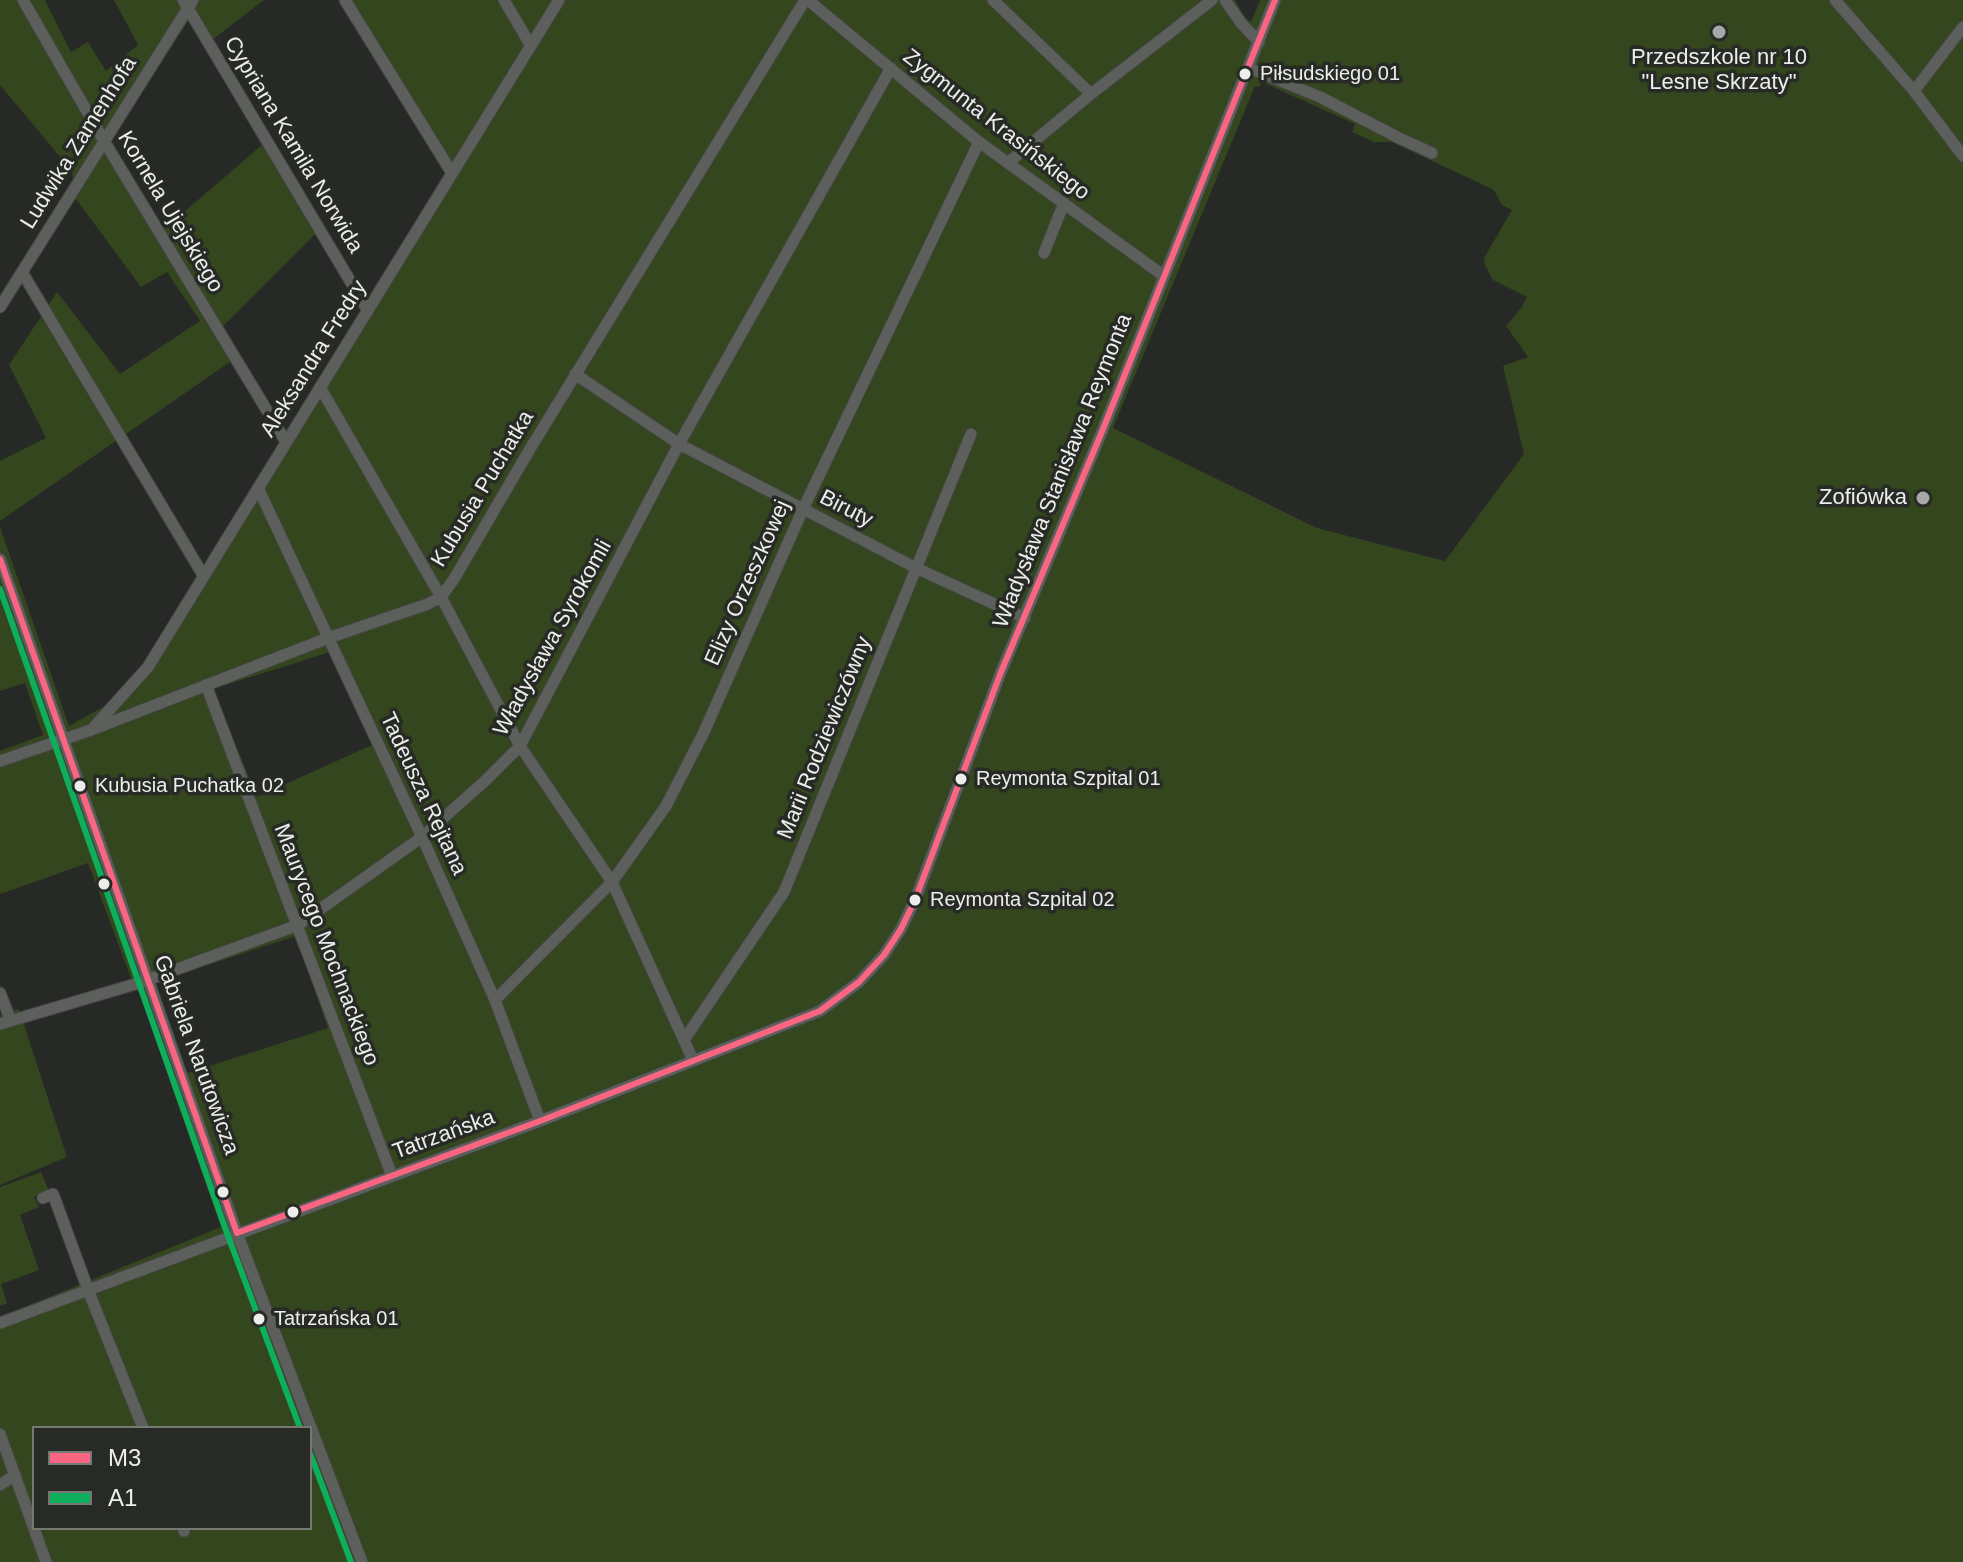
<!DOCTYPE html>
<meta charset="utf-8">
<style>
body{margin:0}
#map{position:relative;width:1963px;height:1562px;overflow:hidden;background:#272926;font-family:Helvetica,sans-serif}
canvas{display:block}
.legend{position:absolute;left:32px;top:1426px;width:280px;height:104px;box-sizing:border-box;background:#272a25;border:2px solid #767874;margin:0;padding:10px 14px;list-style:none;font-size:24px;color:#eceeeb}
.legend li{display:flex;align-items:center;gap:16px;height:40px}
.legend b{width:40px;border:2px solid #767874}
</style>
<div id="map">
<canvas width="1963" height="1562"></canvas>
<ul class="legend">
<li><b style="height:10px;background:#fa6682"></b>M3</li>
<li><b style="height:10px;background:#0daf5c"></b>A1</li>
</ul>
</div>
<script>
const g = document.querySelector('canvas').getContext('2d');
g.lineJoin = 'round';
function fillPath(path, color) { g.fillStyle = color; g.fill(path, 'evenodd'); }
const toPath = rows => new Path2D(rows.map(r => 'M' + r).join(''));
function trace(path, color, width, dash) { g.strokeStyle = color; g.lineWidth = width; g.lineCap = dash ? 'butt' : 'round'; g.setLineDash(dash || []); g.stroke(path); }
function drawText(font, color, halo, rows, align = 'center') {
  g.font = font + ' Helvetica,sans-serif'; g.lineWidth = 7; g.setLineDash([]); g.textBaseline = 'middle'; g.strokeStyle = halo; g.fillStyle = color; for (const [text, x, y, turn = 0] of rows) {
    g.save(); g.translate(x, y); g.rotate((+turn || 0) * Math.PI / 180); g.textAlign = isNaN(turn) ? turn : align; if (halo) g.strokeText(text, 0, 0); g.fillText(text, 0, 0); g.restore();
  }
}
fillPath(toPath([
 [0,0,45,0,71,52,88,42,106,71,138,45,114,0,264,0,204,46,188,21,110,141,163,230,262,145,315,234,215,334,230,362,0,521,0,461,46,438,9,365,57,292,120,374,200,321,167,272,141,287,76,199,72,171,0,85],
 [339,0,1235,0,1244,16,1251,22,1260,0,1963,0,1963,1562,0,1562,0,1317,221,1227,169,1079,328,1028,296,936,135,989,88,863,0,894,0,751,43,735,25,683,0,691,0,527,69,726,110,703,144,663,445,174],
 [1262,82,1355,124,1352,132,1374,142,1392,142,1494,190,1502,205,1512,210,1484,258,1484,263,1493,280,1527,297,1521,308,1506,326,1528,357,1503,366,1524,454,1445,561,1317,528,1113,428,1255,86,1259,87],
 [330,652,374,744,257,797,213,689],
 [34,1428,310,1428,310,1528,34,1528],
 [19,1009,67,1157,0,1185,0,1015],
 [41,1172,49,1191,34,1197,39,1207,20,1215,39,1270,1,1284,7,1303,0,1306,0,1187]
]), '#33461d');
const minor = toPath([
 [23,0,104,141,286,442],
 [183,0,368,311],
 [345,0,452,173],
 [504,0,531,46],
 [808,0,979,142,1164,276],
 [993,0,1091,94],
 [1225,0,1241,23,1259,42],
 [1835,0,1914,91,1963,156],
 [1249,68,1320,97,1399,138,1432,153],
 [1914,91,1963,27],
 [1009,162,1091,94,1212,0],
 [1044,253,1064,203],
 [22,272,203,575],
 [0,307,193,0],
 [575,374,679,444,916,568,1025,618],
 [320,387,441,597,520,746,612,882,693,1060],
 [258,488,422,837,495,1000,540,1121],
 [0,559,237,1233,362,1562],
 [206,685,392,1176],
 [94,727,148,667,559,0],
 [0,761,91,730,328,638,428,604,441,597,454,579,530,449,805,0],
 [0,993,11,1021],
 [495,1000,612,882,666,806,704,732,803,509,979,142],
 [0,1024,139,983,298,925,422,837,485,781,520,746,679,444,891,68],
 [684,1040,784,892,971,434],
 [43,1198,53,1194,90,1295,143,1428],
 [0,1323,540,1121,820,1011,859,982,884,955,901,929,915,900,1001,672,1101,434,1275,0],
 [0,1434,46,1562],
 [0,1485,15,1475],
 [183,1528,184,1531]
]);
trace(minor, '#444644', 13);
trace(minor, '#5d5f5d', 11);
trace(toPath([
 [0,559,237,1233],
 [237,1233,540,1121,820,1011,859,982,884,955,901,929,915,900,1001,672,1101,434,1275,0]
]), '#fa6682', 6);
trace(toPath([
 [0,589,228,1236,300,1428],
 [310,1453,351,1562]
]), '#0daf5c', 6);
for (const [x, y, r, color] of [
 [1719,32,8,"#a7a9a6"],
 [1245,74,7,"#eceeeb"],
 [1923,498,8,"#a7a9a6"],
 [961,779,7,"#eceeeb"],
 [80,786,7,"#eceeeb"],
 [104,884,7,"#eceeeb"],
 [915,900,7,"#eceeeb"],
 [223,1192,7,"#eceeeb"],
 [293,1212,7,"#eceeeb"],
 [259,1319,7,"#eceeeb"]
]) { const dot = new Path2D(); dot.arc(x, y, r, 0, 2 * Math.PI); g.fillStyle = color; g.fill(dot); trace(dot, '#272a25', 3); }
drawText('20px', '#eceeeb', '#272a25', [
 ["Piłsudskiego 01",1260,74],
 ["Reymonta Szpital 01",976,779],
 ["Kubusia Puchatka 02",95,786],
 ["Reymonta Szpital 02",930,900],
 ["Tatrzańska 01",274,1319]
], 'left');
drawText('22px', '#eceeeb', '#272a25', [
 ["Przedszkole nr 10",1719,58],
 ["\"Lesne Skrzaty\"",1719,83],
 ["Zofiówka",1907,498,"right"]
]);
drawText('22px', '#eceeeb', '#272a25', [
 ["Zygmunta Krasińskiego",996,125,38],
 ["Ludwika Zamenhofa",79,143,-58],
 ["Cypriana Kamila Norwida",293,145,59],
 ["Kornela Ujejskiego",170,212,59],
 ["Aleksandra Fredry",314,359,-58],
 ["Władysława Stanisława Reymonta",1063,471,-68],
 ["Kubusia Puchatka",483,489,-59],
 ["Biruty",846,509,27],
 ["Elizy Orzeszkowej",748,583,-66],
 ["Władysława Syrokomli",553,638,-61],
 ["Marii Rodziewiczówny",825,738,-68],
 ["Tadeusza Rejtana",423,794,65],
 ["Maurycego Mochnackiego",326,945,69],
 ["Gabriela Narutowicza",196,1055,70],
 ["Tatrzańska",444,1135,-20]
]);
</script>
